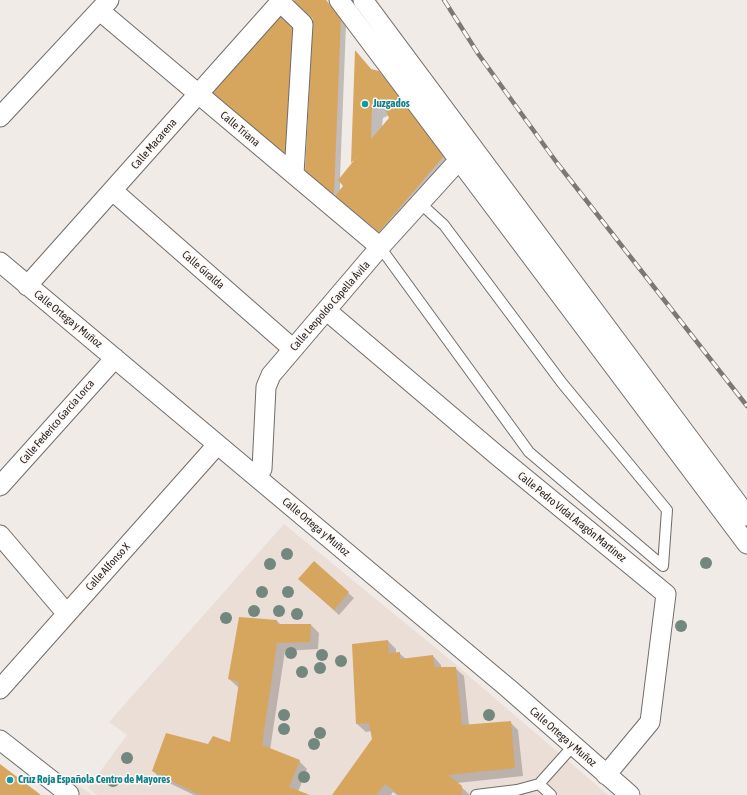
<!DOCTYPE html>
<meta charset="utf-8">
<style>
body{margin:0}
canvas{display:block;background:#f1ebe8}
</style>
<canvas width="747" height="795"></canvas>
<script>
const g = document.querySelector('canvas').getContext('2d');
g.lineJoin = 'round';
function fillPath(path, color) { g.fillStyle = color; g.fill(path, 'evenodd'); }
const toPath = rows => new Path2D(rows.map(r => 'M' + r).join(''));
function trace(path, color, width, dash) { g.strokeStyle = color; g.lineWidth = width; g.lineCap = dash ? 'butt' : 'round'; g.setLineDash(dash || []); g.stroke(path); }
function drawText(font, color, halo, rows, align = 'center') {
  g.font = font + ' "Asap Condensed",sans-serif'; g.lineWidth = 3; g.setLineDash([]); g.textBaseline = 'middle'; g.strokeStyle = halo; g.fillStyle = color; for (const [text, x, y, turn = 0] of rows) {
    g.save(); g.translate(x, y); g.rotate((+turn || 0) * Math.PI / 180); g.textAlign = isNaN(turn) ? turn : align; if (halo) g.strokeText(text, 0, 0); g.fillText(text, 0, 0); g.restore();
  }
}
fillPath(toPath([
 [284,524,448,658,608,795,97,795,88,788,127,735,109,722],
 [76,783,92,795,67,795]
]), '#ebded7');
fillPath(toPath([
 [296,0,326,0,346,25,340,179,353,164,356,52,372,70,379,72,390,83,454,167,390,243,312,176,314,19],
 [389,115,390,118,382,127,383,118],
 [340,181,345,186,340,191],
 [314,563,354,598,339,615,305,584],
 [277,621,281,625,311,625,319,633,318,649,285,651,270,750,299,761,307,769,298,792,307,795,194,795,161,779,153,771,209,746,231,743,239,688,229,679],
 [388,641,396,649,396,653,399,653,406,659,433,656,441,665,441,668,455,668,464,676,469,725,510,722,518,730,523,776,457,783,470,795,397,795,393,792,391,795,333,795,373,739,371,731,366,732,357,724]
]), '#0003');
fillPath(toPath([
 [295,0,326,0,341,19,334,195,305,171,313,19,293,1],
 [281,13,295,28,287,155,210,95],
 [355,50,371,69,379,71,444,156,379,232,335,196,343,186,338,180,360,153,351,163],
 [382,102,389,118,371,139,372,107],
 [314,561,349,592,334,610,298,579],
 [239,617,277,620,277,624,311,624,310,642,277,643,262,745,300,760,289,787,310,795,200,795,152,771,166,733,208,744,213,736,230,742,239,682,228,679],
 [388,640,389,653,400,652,400,659,433,655,434,667,456,667,462,725,511,721,515,768,448,775,462,786,462,795,399,795,385,784,376,795,332,795,372,739,369,723,356,724,352,644],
 [0,764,41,795,0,795]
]), '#d7a65e');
const lane = toPath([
 [380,247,529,452,663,566,667,510,562,383,444,225,421,204],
 [539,784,551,795],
 [476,795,517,790,539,784,573,746]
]);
const street = toPath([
 [339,0,747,544],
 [363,0,747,516],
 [280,2,303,24,294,174],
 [100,11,380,247],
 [0,117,109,0],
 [113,191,293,349],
 [0,262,508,688,630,795],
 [27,286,282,0],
 [327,311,499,457,666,594,650,722,606,775],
 [257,477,262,469,266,387,271,375,380,247,459,160],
 [0,486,115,358],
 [0,535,67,614],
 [0,689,217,445],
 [0,740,69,794]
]);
trace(lane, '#716c69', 12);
trace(street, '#716c69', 21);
trace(lane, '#fff', 10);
trace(street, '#fff', 19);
const rail = toPath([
 [444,0,479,55,557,163,747,406]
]);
trace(rail, '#7c7876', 4.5);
trace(rail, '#fef9f6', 3, [9]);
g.fillStyle = '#72877d';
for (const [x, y] of [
 [287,554],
 [706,563],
 [270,564],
 [262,592],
 [288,592],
 [254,611],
 [279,611],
 [297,614],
 [226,618],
 [681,626],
 [291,653],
 [322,655],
 [341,661],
 [320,668],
 [302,672],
 [284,715],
 [489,715],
 [284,729],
 [320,733],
 [314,744],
 [127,758],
 [304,777],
 [113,781]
]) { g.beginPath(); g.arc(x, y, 6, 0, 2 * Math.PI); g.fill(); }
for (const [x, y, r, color] of [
 [365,104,4,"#0f9aa8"],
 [10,780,4,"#0f9aa8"]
]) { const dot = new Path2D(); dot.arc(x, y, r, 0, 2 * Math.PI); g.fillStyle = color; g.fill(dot); trace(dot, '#fef9f6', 1.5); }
drawText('bold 11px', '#0d838f', '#fef9f6', [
 ["Juzgados",373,104],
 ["Cruz Roja Española Centro de Mayores",18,780]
], 'left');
drawText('11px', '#211f1e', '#fef9f6', [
 ["Calle Triana",240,129,40],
 ["Calle Macarena",154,144,-49],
 ["Calle Giralda",203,270,41],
 ["Calle Leopoldo Capella Ávila",330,306,-49],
 ["Calle Ortega y Muñoz",68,319,39],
 ["Calle Federico García Lorca",57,422,-49],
 ["Calle Pedro Vidal Aragón Martínez",572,517,39],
 ["Calle Ortega y Muñoz",316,527,40],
 ["Calle Alfonso X",108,567,-48],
 ["Calle Ortega y Muñoz",563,737,41]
]);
</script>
